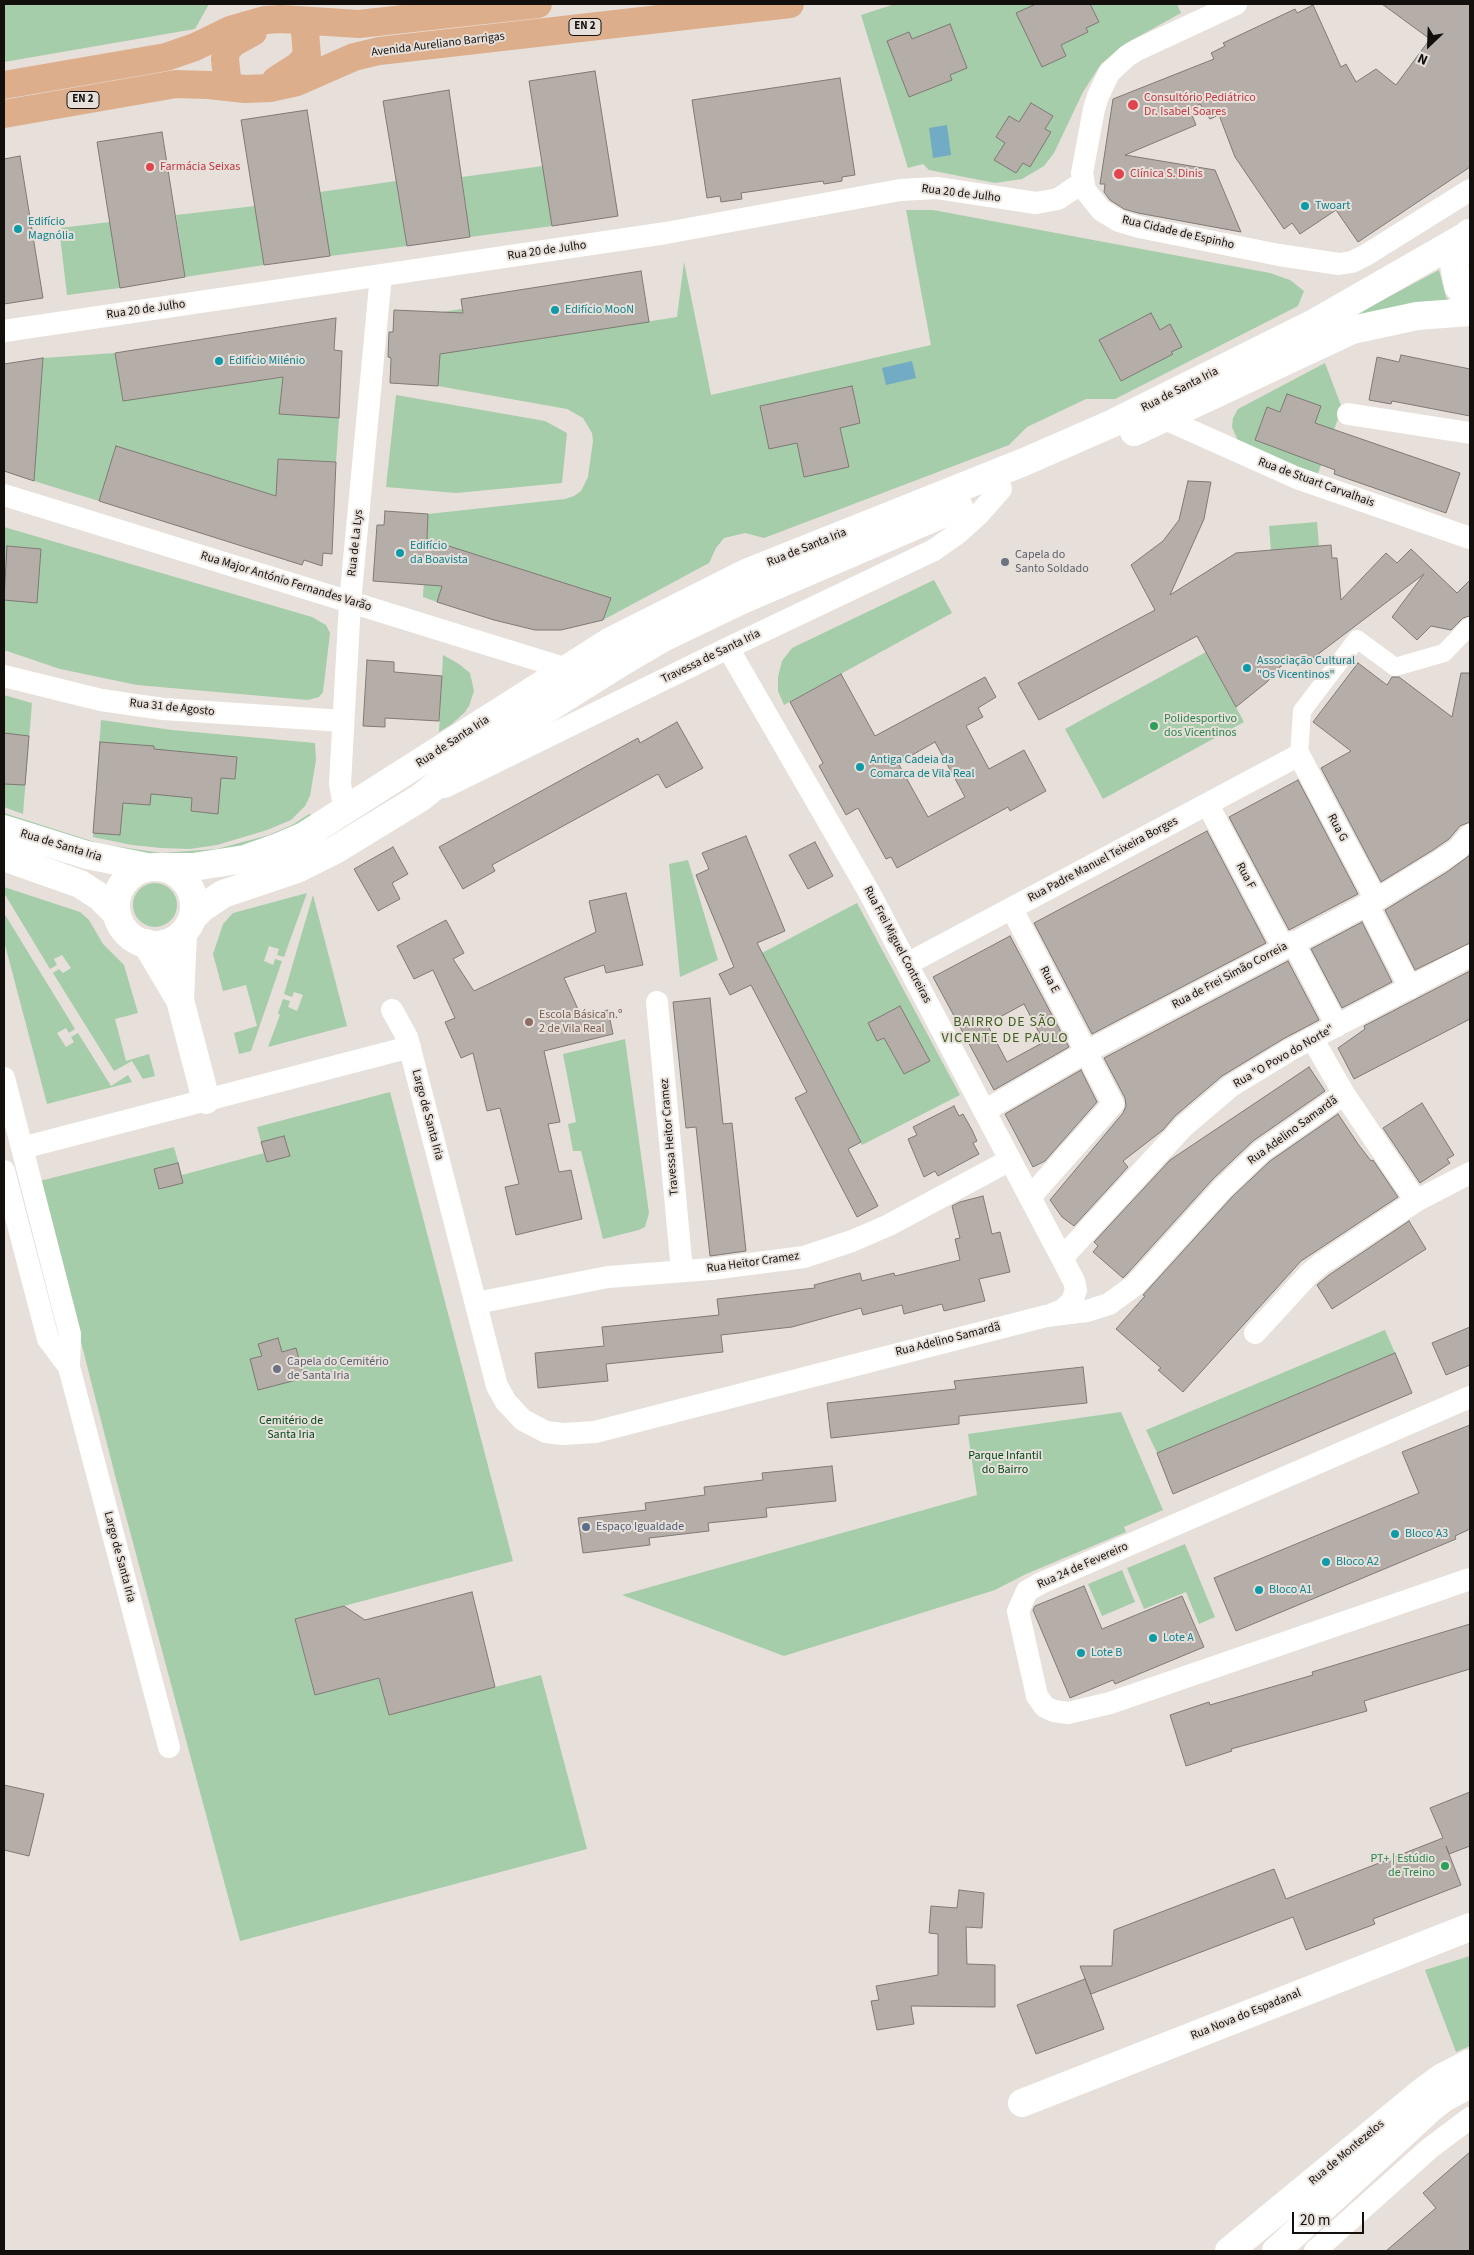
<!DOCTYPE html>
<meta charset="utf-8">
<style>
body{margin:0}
#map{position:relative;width:1474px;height:2255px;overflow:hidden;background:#e7dfd9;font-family:"Source Sans 3",sans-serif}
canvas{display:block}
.frame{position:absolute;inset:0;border:5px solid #120f0d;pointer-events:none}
.north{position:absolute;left:1404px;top:20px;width:50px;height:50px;-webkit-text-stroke:4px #e7dfd9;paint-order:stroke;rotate:204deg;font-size:14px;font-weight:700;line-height:20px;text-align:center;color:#120f0d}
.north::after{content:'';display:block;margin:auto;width:18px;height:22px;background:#120f0d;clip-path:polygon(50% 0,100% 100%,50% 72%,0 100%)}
.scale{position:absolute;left:1292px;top:2212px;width:72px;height:22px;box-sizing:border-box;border:2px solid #120f0d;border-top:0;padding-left:6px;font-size:15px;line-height:18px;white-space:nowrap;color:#120f0d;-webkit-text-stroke:4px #e7dfd9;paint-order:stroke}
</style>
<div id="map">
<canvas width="1474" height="2255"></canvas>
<div class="frame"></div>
<div class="north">N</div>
<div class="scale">20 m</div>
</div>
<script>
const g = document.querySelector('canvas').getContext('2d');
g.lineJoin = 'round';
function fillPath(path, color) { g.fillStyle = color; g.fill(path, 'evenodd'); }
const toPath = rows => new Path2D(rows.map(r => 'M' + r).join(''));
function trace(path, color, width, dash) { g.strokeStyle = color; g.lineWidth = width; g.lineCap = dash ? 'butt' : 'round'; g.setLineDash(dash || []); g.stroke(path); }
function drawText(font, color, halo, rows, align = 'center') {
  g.font = font + ' "Source Sans 3",sans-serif'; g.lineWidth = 4; g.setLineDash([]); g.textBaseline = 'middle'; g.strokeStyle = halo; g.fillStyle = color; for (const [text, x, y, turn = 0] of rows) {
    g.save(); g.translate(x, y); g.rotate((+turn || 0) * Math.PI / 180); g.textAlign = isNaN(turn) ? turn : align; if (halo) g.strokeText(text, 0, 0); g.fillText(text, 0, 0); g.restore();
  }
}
fillPath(toPath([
 [4,4,209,4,195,29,4,62],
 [895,4,1177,4,1181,13,1125,44,1101,64,1083,92,1054,153,1044,166,1022,179,995,183,929,170,923,164,908,168,861,15],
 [543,166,552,226,470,237,462,177],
 [396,181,407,246,330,256,320,192],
 [255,206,264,265,185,277,176,215],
 [906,210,933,210,1270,273,1290,280,1304,291,1298,306,1115,399,1086,399,1027,427,1009,445,764,538,745,533,724,538,716,548,709,563,603,620,611,598,437,602,423,597,428,514,565,499,574,496,581,491,588,477,593,441,592,433,583,418,567,409,438,386,442,312,462,309,469,350,677,317,684,262,711,395,931,345],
 [110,222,120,288,67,295,59,228],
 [1439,270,1446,297,1453,305,1347,319],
 [115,353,123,401,283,377,280,414,339,418,336,462,278,459,276,496,116,447,99,501,34,481,43,358],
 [1325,363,1342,408,1317,476,1238,441,1232,427,1233,418,1238,409],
 [396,395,545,421,567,433,562,483,456,493,386,487],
 [1317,522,1319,546,1271,550,1269,526],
 [4,527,312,617,326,625,330,633,323,692,319,697,308,700,137,685,60,669,4,650],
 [934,580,952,613,784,705,778,691,778,677,782,661,792,648],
 [1206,652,1244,722,1103,799,1065,729],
 [443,655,459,664,470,673,474,691,469,706,465,712,452,724,439,732],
 [4,695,32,703,23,814,4,807],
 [101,720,172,730,315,743,316,760,310,796,305,806,291,820,267,830,217,845,190,849,161,848,132,845,93,837],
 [4,813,101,844,161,853,217,849,269,835,292,825,309,814,315,816,273,839,212,854,152,856,136,855,4,818],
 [688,860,718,960,680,977,669,864],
 '133 905a22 22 0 1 1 44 0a22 22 0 1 1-44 0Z',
 [4,887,80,912,89,920,103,944,124,965,138,1013,115,1019,126,1061,149,1054,155,1076,143,1079,132,1061,114,1071,53,973,59,969,63,973,71,968,62,955,54,959,57,965,50,969,4,893],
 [307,893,284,957,277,955,279,949,269,946,264,961,273,965,275,959,282,961,251,1051,239,1054,234,1033,257,1026,246,985,223,991,213,954,223,924,233,913],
 [313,895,347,1026,268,1047,280,1015,278,1013,283,999,290,1001,288,1007,297,1011,303,995,294,992,292,997,284,994],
 [857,903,960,1095,862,1145,762,953],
 [4,913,75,1029,69,1033,66,1028,57,1033,66,1047,74,1042,71,1037,78,1033,111,1086,128,1075,132,1082,47,1104,4,941],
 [625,1039,649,1213,645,1227,639,1230,603,1239,581,1151,573,1151,568,1124,576,1122,563,1054],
 [390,1092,513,1561,295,1619,298,1632,315,1695,379,1678,389,1715,541,1675,587,1849,240,1941,117,1483,40,1181,174,1147,182,1175,264,1153,257,1127],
 [1385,1330,1395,1353,1157,1453,1146,1430],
 [1121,1412,1163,1510,1124,1527,1126,1532,1026,1574,995,1590,784,1656,622,1595,977,1495,968,1434],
 [1185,1544,1215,1617,1199,1624,1186,1592,1144,1609,1127,1568],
 [1122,1570,1135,1602,1102,1616,1088,1584],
 [1470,1956,1470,2046,1456,2052,1425,1970]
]), '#a5cdaa');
fillPath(toPath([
 [947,125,951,155,933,158,929,128],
 [912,361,916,378,886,385,882,368]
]), '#72acc4');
const building = toPath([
 [1036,4,1090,4,1099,22,1086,28,1088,32,1061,45,1066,56,1042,67,1016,13,1036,4],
 [1382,4,1470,4,1470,167,1358,242,1336,210,1300,234,1292,223,1284,229,1235,157,1219,115,1210,119,1200,104,1190,110,1196,125,1125,155,1215,170,1241,232,1138,213,1124,209,1110,200,1104,192,1105,184,1100,184,1113,99,1214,59,1211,53,1225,46,1223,43,1295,9,1297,13,1313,5,1341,67,1346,64,1356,82,1376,69,1396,85,1430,39,1382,4],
 [950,24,967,68,950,75,952,80,909,97,887,41,909,32,912,39,950,24],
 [595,71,618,216,552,226,529,81,595,71],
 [840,78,855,175,842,177,842,181,824,184,823,181,741,193,742,199,721,202,720,196,707,198,692,100,840,78],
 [449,90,470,237,407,246,383,101,449,90],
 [1031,103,1053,116,1045,129,1051,132,1030,167,1023,163,1016,173,994,160,1005,143,996,137,1009,116,1019,122,1031,103],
 [307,110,330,256,264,265,241,120,307,110],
 [162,132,185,277,120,288,97,142,162,132],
 [20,156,43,298,4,304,4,159,20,156],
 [641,271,649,322,440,354,438,386,390,383,391,358,388,357,389,332,393,332,394,310,463,313,461,299,641,271],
 [1151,313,1160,330,1170,324,1182,347,1171,352,1173,354,1121,381,1099,340,1151,313],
 [336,318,334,350,342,351,339,418,279,414,283,377,123,401,115,353,336,318],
 [1401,355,1470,369,1470,416,1392,401,1391,404,1369,400,1377,357,1399,362,1401,355],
 [43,358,34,481,4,471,4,364,43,358],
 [852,386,860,423,840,428,849,467,804,477,797,443,769,449,760,406,852,386],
 [1287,394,1321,406,1315,423,1460,473,1446,513,1334,474,1335,470,1255,440,1267,407,1280,412,1287,394],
 [116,446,276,496,278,459,336,462,332,554,323,553,322,566,304,560,302,565,99,501,116,446],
 [1188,481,1211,482,1204,519,1170,595,1236,553,1331,545,1332,558,1337,558,1341,600,1386,553,1397,563,1411,549,1457,593,1470,580,1470,616,1463,618,1451,630,1431,626,1417,640,1392,617,1424,574,1305,664,1293,662,1281,666,1267,682,1236,707,1197,636,1039,720,1018,683,1155,610,1131,565,1163,541,1179,520,1188,481],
 [385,511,428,514,427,539,611,598,603,620,561,630,535,630,494,620,437,602,442,586,373,581,377,525,384,525,385,511],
 [7,546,41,549,37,603,4,600,7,546],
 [367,660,394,662,394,672,442,676,439,721,385,718,385,727,363,726,367,660],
 [1358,663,1387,685,1392,677,1399,677,1452,717,1461,673,1470,673,1470,822,1460,826,1449,839,1433,850,1381,882,1321,768,1351,751,1313,722,1358,663],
 [841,674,875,736,985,677,996,697,978,708,983,717,966,726,989,769,1024,750,1046,791,1010,811,1008,807,897,868,891,857,886,859,858,808,846,815,819,766,823,763,790,702,841,674],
 [935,742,965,797,928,817,898,763,935,742],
 [677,722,703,768,666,788,658,774,492,865,495,871,463,889,439,847,638,738,640,743,677,722],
 [4,733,29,736,25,785,4,784,4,733],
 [100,742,154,746,154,749,237,757,235,779,221,778,218,814,191,811,192,798,151,794,150,805,123,803,120,835,93,833,100,742],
 [1298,780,1358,894,1289,930,1229,817,1298,780],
 [1207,831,1266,943,1092,1034,1034,923,1207,831],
 [746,836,785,931,757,943,861,1142,848,1149,878,1206,857,1217,795,1098,807,1092,751,985,730,995,719,974,734,967,696,875,709,869,702,853,746,836],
 [815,842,833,876,808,889,789,855,815,842],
 [393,847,408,874,392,883,400,899,378,911,354,869,393,847],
 [1470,855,1470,943,1415,970,1385,910,1447,872,1470,855],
 [626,893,643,965,606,973,604,965,564,978,581,1016,608,1010,613,1034,544,1051,560,1122,548,1124,559,1172,571,1170,582,1219,516,1235,505,1187,519,1184,500,1108,487,1111,473,1053,461,1058,445,1022,455,1018,433,970,414,979,397,946,446,920,464,953,453,959,474,991,596,932,589,901,626,893],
 [1362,922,1392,982,1342,1008,1311,949,1362,922],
 [1010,936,1069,1047,994,1090,933,977,1010,936],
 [1024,1004,1044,1042,1007,1062,987,1024,1024,1004],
 [1288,961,1319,1020,1283,1039,1222,1076,1175,1116,1163,1130,1123,1161,1128,1167,1074,1226,1062,1217,1050,1200,1123,1113,1126,1106,1125,1098,1104,1058,1288,961],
 [1470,971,1470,1019,1354,1079,1338,1048,1365,1029,1364,1026,1470,971],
 [710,998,723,1124,732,1123,746,1251,710,1256,696,1127,686,1128,673,1002,710,998],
 [900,1006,930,1061,904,1074,884,1038,877,1041,868,1023,900,1006],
 [1309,1067,1325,1091,1253,1141,1213,1179,1126,1275,1123,1278,1093,1252,1098,1246,1094,1242,1170,1160,1309,1067],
 [1081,1070,1097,1102,1045,1161,1033,1167,1005,1114,1081,1070],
 [1422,1103,1454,1155,1447,1159,1450,1163,1420,1183,1383,1128,1422,1103],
 [954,1106,959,1116,963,1114,972,1130,977,1141,973,1143,979,1154,938,1176,935,1171,924,1177,908,1139,917,1135,913,1127,954,1106],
 [1338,1114,1358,1144,1371,1161,1373,1160,1398,1197,1301,1261,1183,1392,1158,1370,1161,1368,1116,1329,1145,1296,1143,1295,1232,1197,1270,1161,1338,1114],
 [284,1136,290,1156,267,1162,261,1142,284,1136],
 [178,1163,183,1183,159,1189,154,1169,178,1163],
 [983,1196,992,1234,1000,1232,1010,1272,979,1279,985,1301,944,1311,942,1304,904,1314,902,1305,863,1315,861,1308,792,1327,721,1335,723,1352,606,1364,608,1381,538,1388,535,1353,604,1346,602,1327,719,1315,717,1299,815,1288,814,1285,860,1273,862,1281,894,1273,895,1276,960,1260,955,1239,960,1238,952,1206,960,1202,983,1196],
 [1409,1221,1426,1249,1332,1309,1317,1285,1329,1275,1409,1221],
 [1470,1327,1470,1365,1446,1375,1432,1343,1470,1327],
 [278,1338,282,1352,296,1348,304,1378,258,1390,250,1359,262,1356,258,1344,278,1338],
 [1395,1353,1412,1393,1173,1494,1157,1453,1395,1353],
 [1083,1367,1087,1403,959,1416,959,1424,831,1438,827,1403,956,1389,954,1381,1083,1367],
 [1470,1425,1470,1529,1455,1536,1456,1539,1236,1631,1214,1578,1419,1493,1402,1452,1470,1425],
 [832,1466,836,1501,766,1508,767,1517,708,1523,709,1531,649,1538,650,1545,583,1553,578,1518,646,1510,645,1503,705,1495,704,1487,763,1480,762,1473,832,1466],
 [1084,1586,1102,1629,1182,1596,1204,1647,1115,1684,1113,1680,1070,1698,1033,1610,1035,1606,1084,1586],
 [472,1592,495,1687,389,1715,379,1678,315,1695,295,1619,344,1606,365,1620,472,1592],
 [1470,1624,1470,1669,1364,1701,1367,1711,1231,1749,1232,1751,1186,1766,1170,1715,1209,1702,1210,1705,1313,1675,1312,1672,1470,1624],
 [4,1785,44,1794,29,1856,4,1850,4,1785],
 [1470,1792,1470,1846,1449,1854,1446,1846,1461,1885,1373,1919,1375,1924,1306,1950,1293,1917,1091,1994,1080,1966,1112,1966,1114,1930,1274,1869,1286,1899,1374,1865,1443,1838,1430,1808,1470,1792],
 [959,1890,984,1893,982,1928,966,1927,967,1964,995,1965,995,2007,911,2006,914,2024,877,2030,871,2001,879,2000,876,1986,938,1975,938,1934,929,1933,931,1906,957,1908,959,1890],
 [1085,1979,1104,2029,1036,2054,1017,2005,1085,1979],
 [1470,2152,1470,2251,1386,2251,1436,2208,1423,2193,1470,2152]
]);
fillPath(building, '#b5ada8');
trace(building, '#807974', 1);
trace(toPath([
 [1299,755,1302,711,1357,639,1395,667,1444,653,1470,626]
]), '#fff', 18);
trace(toPath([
 [1236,4,1137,50,1127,56,1109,73,1098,96,1094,109,1082,173,1085,190,1101,210,1119,221,1139,227,1279,255,1339,264,1352,262,1366,255,1470,190],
 [4,331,666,233,900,190,937,188,1036,203,1058,199,1083,182],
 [1348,414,1470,433],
 [1165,419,1297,478,1470,538],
 [4,495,567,669],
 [728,648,869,892,1074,1281,1076,1290,1072,1301,1064,1309,1050,1315],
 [4,676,101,700,163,709,343,721],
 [445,787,728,648,934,550,958,533,979,514,1001,489],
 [1208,805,1283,947],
 [345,811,340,784,350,602,381,275],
 [1367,904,1410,988],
 [1012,909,1113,1104,1030,1197],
 [1293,942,1337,1026],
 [907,964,1299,755,1376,900],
 [657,1002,682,1271],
 [392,1010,407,1037,497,1386,506,1402,523,1420,546,1432,563,1434,595,1432,1046,1316,1087,1311,1109,1304,1135,1285,1223,1188,1262,1151,1344,1094],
 [1312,1038,1344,1094,1416,1201],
 [4,1078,70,1334,69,1367,169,1747],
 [984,1111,1086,1052,1376,900,1440,861,1458,849,1470,835],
 [22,1148,410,1047],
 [4,1171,48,1339,69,1367],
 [1062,1258,1184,1126,1231,1086,1290,1050,1470,956],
 [476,1303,608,1277,711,1269,804,1257,852,1241,889,1225,1010,1160],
 [1255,1333,1309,1274,1321,1264,1416,1201,1470,1173],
 [1470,1397,1041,1583,1027,1591,1018,1611,1037,1696,1045,1707,1054,1711,1068,1713,1110,1703,1470,1579],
 [1315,2251,1430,2148,1470,2118]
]), '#fff', 22);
trace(toPath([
 [146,943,180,1000,206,1100],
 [180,1000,183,934],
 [1022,2103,1470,1927],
 [1229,2251,1422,2092,1441,2078,1470,2063],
 [1276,2251,1431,2108,1444,2098,1470,2084]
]), '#fff', 28);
trace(toPath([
 [1469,233,1459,245,1454,265,1458,286,1470,301],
 [1134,432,1352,330,1417,316,1470,312],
 [4,829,87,855,147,867],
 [4,857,80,884,100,897,117,914],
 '116 906a39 39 0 1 1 78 0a39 39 0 1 1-78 0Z',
 [161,867,193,867,245,859,276,848,304,836,609,642,746,573,1024,462,1111,424,1316,322,1466,236],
 [193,917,202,908,223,894,297,869,335,850,420,798,474,755,622,662,663,638,740,601,959,507]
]), '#fff', 28);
trace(toPath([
 [276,80,298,66,307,56,304,21],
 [4,85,166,57,195,47,230,30,265,20,281,19,359,24,538,4],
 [228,87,225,59,226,51,233,43,253,32],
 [4,114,176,84,209,85,245,89,270,88,297,82,354,57,379,51,790,4]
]), '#ddae8b', 28);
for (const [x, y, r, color] of [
 [1133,105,6,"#e0444e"],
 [150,167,5,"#e0444e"],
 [1119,174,6,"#e0444e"],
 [1305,206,5,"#0f9aa8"],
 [18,229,5,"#0f9aa8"],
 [555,310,5,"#0f9aa8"],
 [219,361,5,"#0f9aa8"],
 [400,553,5,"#0f9aa8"],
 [1005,562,5,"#6b7280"],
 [1247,668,5,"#0f9aa8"],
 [1154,726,5,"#2e9e5b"],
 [860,767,5,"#0f9aa8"],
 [529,1022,5,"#8d6e63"],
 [277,1369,5,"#6b7280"],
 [586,1527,5,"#5c6f8a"],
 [1395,1534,5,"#0f9aa8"],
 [1326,1562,5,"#0f9aa8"],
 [1259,1590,5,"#0f9aa8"],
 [1153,1638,5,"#0f9aa8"],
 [1081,1653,5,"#0f9aa8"],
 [1445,1866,5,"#2e9e5b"]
]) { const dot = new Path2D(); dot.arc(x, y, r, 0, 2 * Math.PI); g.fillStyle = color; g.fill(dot); trace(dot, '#e7dfd9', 2); }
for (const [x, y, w] of [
 [585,27,32],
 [83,100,32]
]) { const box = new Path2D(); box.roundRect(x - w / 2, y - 8.5, w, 17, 4); g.fillStyle = '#e7dfd9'; g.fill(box); trace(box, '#120f0d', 1); }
drawText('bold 11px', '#120f0d', null, [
 ["EN 2",585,27],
 ["EN 2",83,100]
]);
drawText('12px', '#120f0d', '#e7dfd9', [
 ["Avenida Aureliano Barrigas",438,45,-7],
 ["Rua 20 de Julho",961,194,7],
 ["Rua Cidade de Espinho",1178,233,13],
 ["Rua 20 de Julho",547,251,-8],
 ["Rua 20 de Julho",146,310,-8],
 ["Rua de Santa Iria",1180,390,-27],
 ["Rua de Stuart Carvalhais",1316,483,20],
 ["Rua de La Lys",356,543,-84],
 ["Rua de Santa Iria",807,548,-22],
 ["Rua Major António Fernandes Varão",286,582,17],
 ["Travessa de Santa Iria",711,657,-26],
 ["Rua 31 de Agosto",172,708,6],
 ["Rua de Santa Iria",453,742,-33],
 ["Rua G",1337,828,62],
 ["Rua de Santa Iria",61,846,17],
 ["Rua Padre Manuel Teixeira Borges",1103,860,-28],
 ["Rua F",1245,876,62],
 ["Rua Frei Miguel Contreiras",897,945,62],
 ["Rua de Frei Simão Correia",1230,976,-28],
 ["Rua E",1049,980,62],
 ["Rua \"O Povo do Norte\"",1284,1057,-30],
 ["Largo de Santa Iria",427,1115,75],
 ["Rua Adelino Samardã",1293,1131,-36],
 ["Travessa Heitor Cramez",670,1137,-95],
 ["Rua Heitor Cramez",753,1263,-8],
 ["Rua Adelino Samardã",948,1340,-14],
 ["Largo de Santa Iria",119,1557,75],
 ["Rua 24 de Fevereiro",1083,1566,-24],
 ["Rua Nova do Espadanal",1246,2015,-22],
 ["Rua de Montezelos",1347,2153,-40]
]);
drawText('12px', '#be3a42', '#e7dfd9', [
 ["Consultório Pediátrico",1144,98],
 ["Dr. Isabel Soares",1144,112],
 ["Farmácia Seixas",160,167],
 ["Clínica S. Dinis",1130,174]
], 'left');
drawText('12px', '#0d838f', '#e7dfd9', [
 ["Twoart",1315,206],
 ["Edifício",28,222],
 ["Magnólia",28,236],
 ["Edifício MooN",565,310],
 ["Edifício Milénio",229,361],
 ["Edifício",410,546],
 ["da Boavista",410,560],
 ["Associação Cultural",1257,661],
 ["\"Os Vicentinos\"",1257,675],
 ["Antiga Cadeia da",870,760],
 ["Comarca de Vila Real",870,774],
 ["Bloco A3",1405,1534],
 ["Bloco A2",1336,1562],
 ["Bloco A1",1269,1590],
 ["Lote A",1163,1638],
 ["Lote B",1091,1653]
], 'left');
drawText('12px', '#5b616d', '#e7dfd9', [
 ["Capela do",1015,555],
 ["Santo Soldado",1015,569],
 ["Capela do Cemitério",287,1362],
 ["de Santa Iria",287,1376]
], 'left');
drawText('12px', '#27864d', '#e7dfd9', [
 ["Polidesportivo",1164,719],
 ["dos Vicentinos",1164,733],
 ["PT+ | Estúdio",1435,1859,"right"],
 ["de Treino",1435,1873,"right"]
], 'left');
drawText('12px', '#785e54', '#e7dfd9', [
 ["Escola Básica n.º",539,1015],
 ["2 de Vila Real",539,1029]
], 'left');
drawText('12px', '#01481a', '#e7dfd9', [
 ["Cemitério de",291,1421],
 ["Santa Iria",291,1435],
 ["Parque Infantil",1005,1456],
 ["do Bairro",1005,1470]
]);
drawText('12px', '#4e5e75', '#e7dfd9', [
 ["Espaço Igualdade",596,1527]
], 'left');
g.letterSpacing = '1px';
drawText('14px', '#3d5e1e', '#e7dfd9', [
 ["BAIRRO DE SÃO",1005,1023],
 ["VICENTE DE PAULO",1005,1039]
]);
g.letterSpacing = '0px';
</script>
